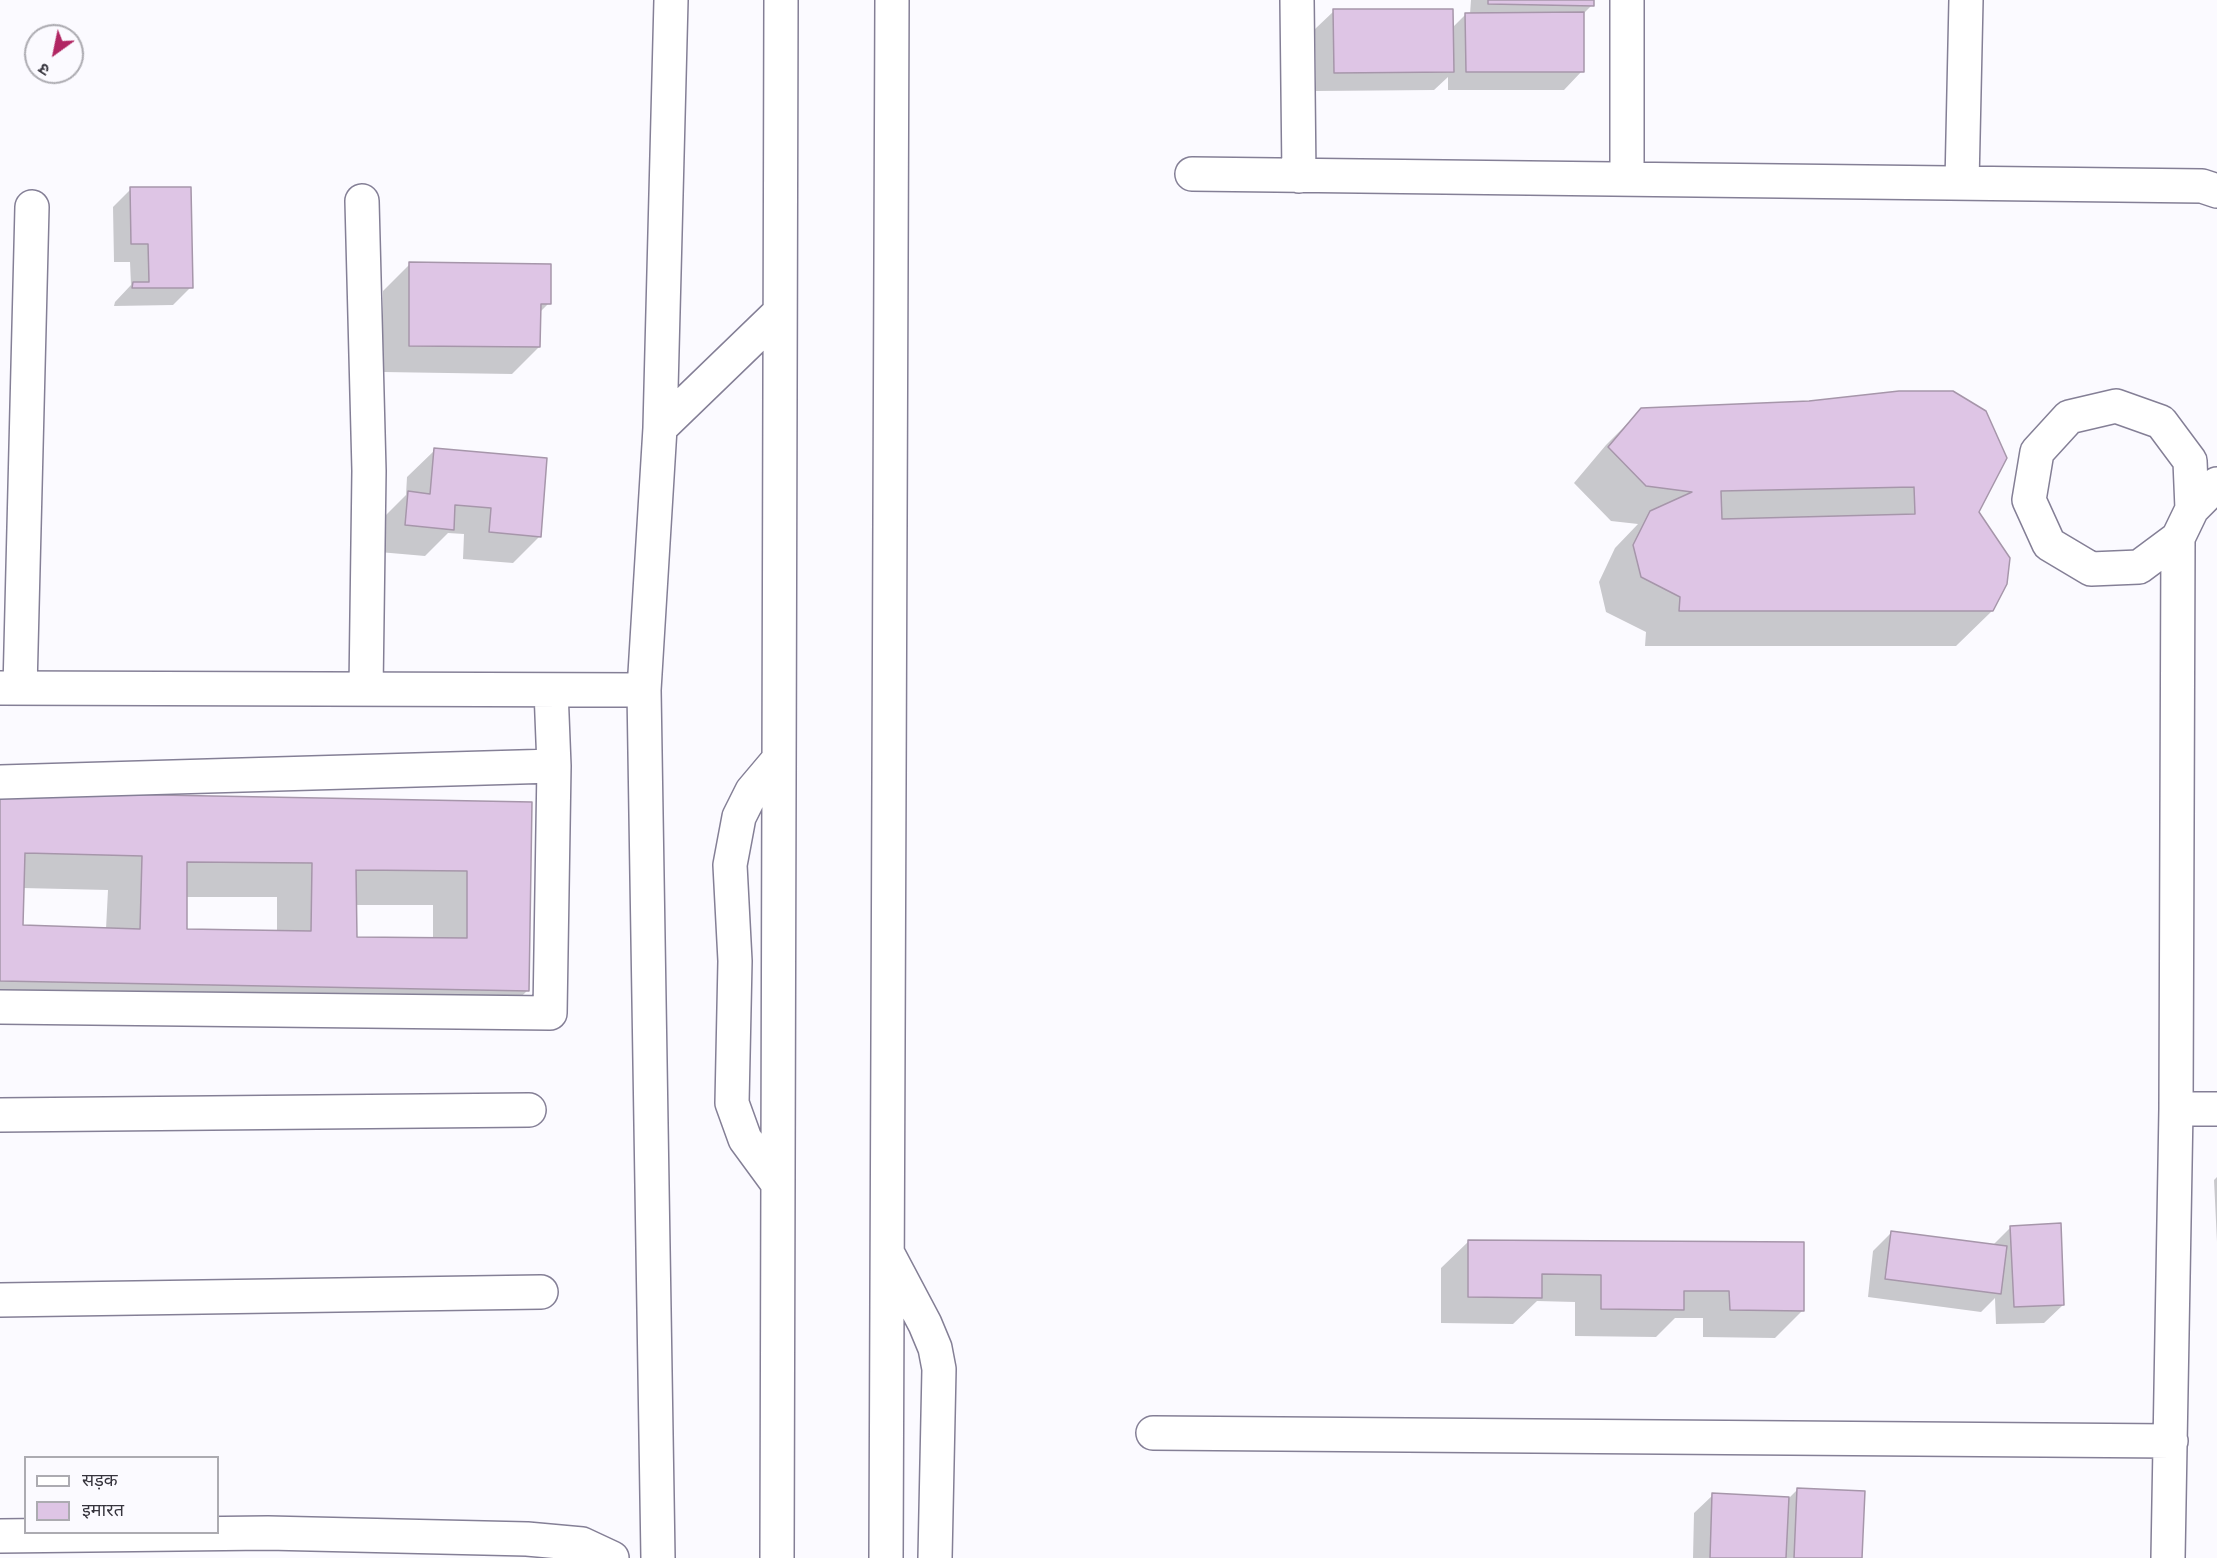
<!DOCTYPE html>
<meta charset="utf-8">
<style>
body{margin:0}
#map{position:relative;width:2217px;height:1558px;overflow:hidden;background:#fbfaff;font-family:Georgia,"Noto Sans Devanagari",serif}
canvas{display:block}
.legend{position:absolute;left:24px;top:1456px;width:195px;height:78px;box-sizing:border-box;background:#fbfaff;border:2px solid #acabb1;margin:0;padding:8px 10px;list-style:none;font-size:18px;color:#36343d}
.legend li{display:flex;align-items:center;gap:12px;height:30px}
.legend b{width:30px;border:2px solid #acabb1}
.north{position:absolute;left:24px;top:24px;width:60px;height:60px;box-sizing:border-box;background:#fbfaff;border:2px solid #acabb1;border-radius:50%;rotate:213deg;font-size:16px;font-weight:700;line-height:24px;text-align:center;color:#36343d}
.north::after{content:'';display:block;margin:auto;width:21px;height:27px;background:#b12663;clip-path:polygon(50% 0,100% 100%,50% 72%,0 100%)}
</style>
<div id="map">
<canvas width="2217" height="1558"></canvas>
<ul class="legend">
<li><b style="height:8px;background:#fff"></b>सड़क</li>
<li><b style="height:16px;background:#dec5e5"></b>इमारत</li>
</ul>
<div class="north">उ</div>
</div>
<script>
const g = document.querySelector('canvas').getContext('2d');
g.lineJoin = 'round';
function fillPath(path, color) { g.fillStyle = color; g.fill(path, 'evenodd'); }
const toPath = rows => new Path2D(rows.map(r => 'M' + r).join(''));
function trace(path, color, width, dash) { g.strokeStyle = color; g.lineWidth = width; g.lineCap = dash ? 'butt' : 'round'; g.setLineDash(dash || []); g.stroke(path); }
fillPath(toPath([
 [1471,0,1592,0,1592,5,1582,15,1582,71,1564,90,1448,90,1448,77,1434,90,1316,91,1315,29,1334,11,1452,28,1466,14,1470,14],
 [131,189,191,287,173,305,114,306,115,302,131,285,130,262,114,262,113,207],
 [410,264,549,303,539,313,539,347,512,374,383,372,383,291],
 [1809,403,1977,512,1992,611,1956,646,1645,646,1646,632,1606,612,1599,582,1615,548,1638,524,1611,521,1574,483,1606,445,1642,409],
 [435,450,540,536,513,563,463,559,464,534,448,533,425,556,379,552,381,520,406,495,407,477],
 [0,794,530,803,528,990,492,1025,0,1017],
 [22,888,108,890,106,929,22,926],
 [185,897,277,897,277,932,185,931],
 [355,905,433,905,433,939,355,939],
 [2217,1177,2217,1242,2214,1180],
 [2011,1227,2063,1305,2044,1323,1996,1324,1995,1298,1981,1312,1868,1297,1873,1251,1891,1233,1993,1245],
 [1469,1241,1803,1244,1802,1311,1775,1338,1703,1337,1703,1318,1675,1318,1656,1337,1575,1336,1575,1302,1537,1301,1513,1324,1441,1323,1441,1268],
 [1798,1489,1861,1558,1693,1558,1694,1513,1713,1495,1789,1498]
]), '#0003');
const building = toPath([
 [1488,0,1594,0,1594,6,1488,4,1488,0],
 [1333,9,1453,9,1454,72,1334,73,1333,9],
 [1584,12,1584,72,1466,72,1465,13,1584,12],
 [130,187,191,187,193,288,132,288,133,282,149,282,148,244,131,244,130,187],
 [409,262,551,264,551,304,541,304,540,347,409,346,409,262],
 [1899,391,1953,391,1986,411,2007,458,1979,512,2010,558,2007,584,1993,611,1679,611,1680,597,1641,577,1633,545,1650,511,1692,492,1646,486,1608,447,1641,408,1809,401,1899,391],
 [1914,487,1915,514,1722,519,1721,491,1914,487],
 [434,448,547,458,541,537,489,532,491,508,455,505,454,530,405,525,408,491,430,494,434,448],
 [0,792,532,802,529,991,0,981,0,792],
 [25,853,142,856,140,929,23,925,25,853],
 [187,862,312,863,311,931,187,929,187,862],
 [356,870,467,871,467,938,357,937,356,870],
 [2061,1223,2064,1305,2014,1307,2010,1226,2061,1223],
 [1891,1231,2007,1246,2001,1294,1885,1279,1891,1231],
 [1468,1240,1804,1242,1804,1311,1730,1310,1729,1291,1684,1291,1684,1310,1601,1309,1601,1275,1542,1274,1542,1298,1468,1297,1468,1240],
 [1797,1488,1865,1491,1862,1558,1794,1558,1797,1488],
 [1712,1493,1789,1497,1786,1558,1710,1558,1712,1493]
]);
fillPath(building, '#dec5e5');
trace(building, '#a696aa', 1.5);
const minor = toPath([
 [1297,0,1299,176],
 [1192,174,2202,186,2217,191],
 [1627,179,1627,0],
 [1962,183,1966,0],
 [362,201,369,471,366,689],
 [660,428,780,312],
 [2178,538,2139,567,2091,569,2049,544,2029,500,2037,452,2069,417,2116,406,2161,422,2190,461,2192,509],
 [0,688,644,690],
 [20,688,32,207],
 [0,782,554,766],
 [0,1007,550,1013,554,766,551,690],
 [2176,1109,2217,1109],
 [0,1115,529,1110],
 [778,1184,745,1139,732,1103,735,961,730,865,739,817,752,791,779,759],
 [889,1256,925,1324,935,1348,939,1369,935,1558],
 [0,1300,541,1292],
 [1153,1433,2171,1441],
 [0,1536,268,1533,527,1539,582,1544,612,1558],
 [658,1558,644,690,660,428,671,0],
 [777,1558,781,0],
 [886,1558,892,0],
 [2168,1558,2176,1109,2178,538,2192,509,2217,484]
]);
trace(minor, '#847f96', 36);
trace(minor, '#fff', 33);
</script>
